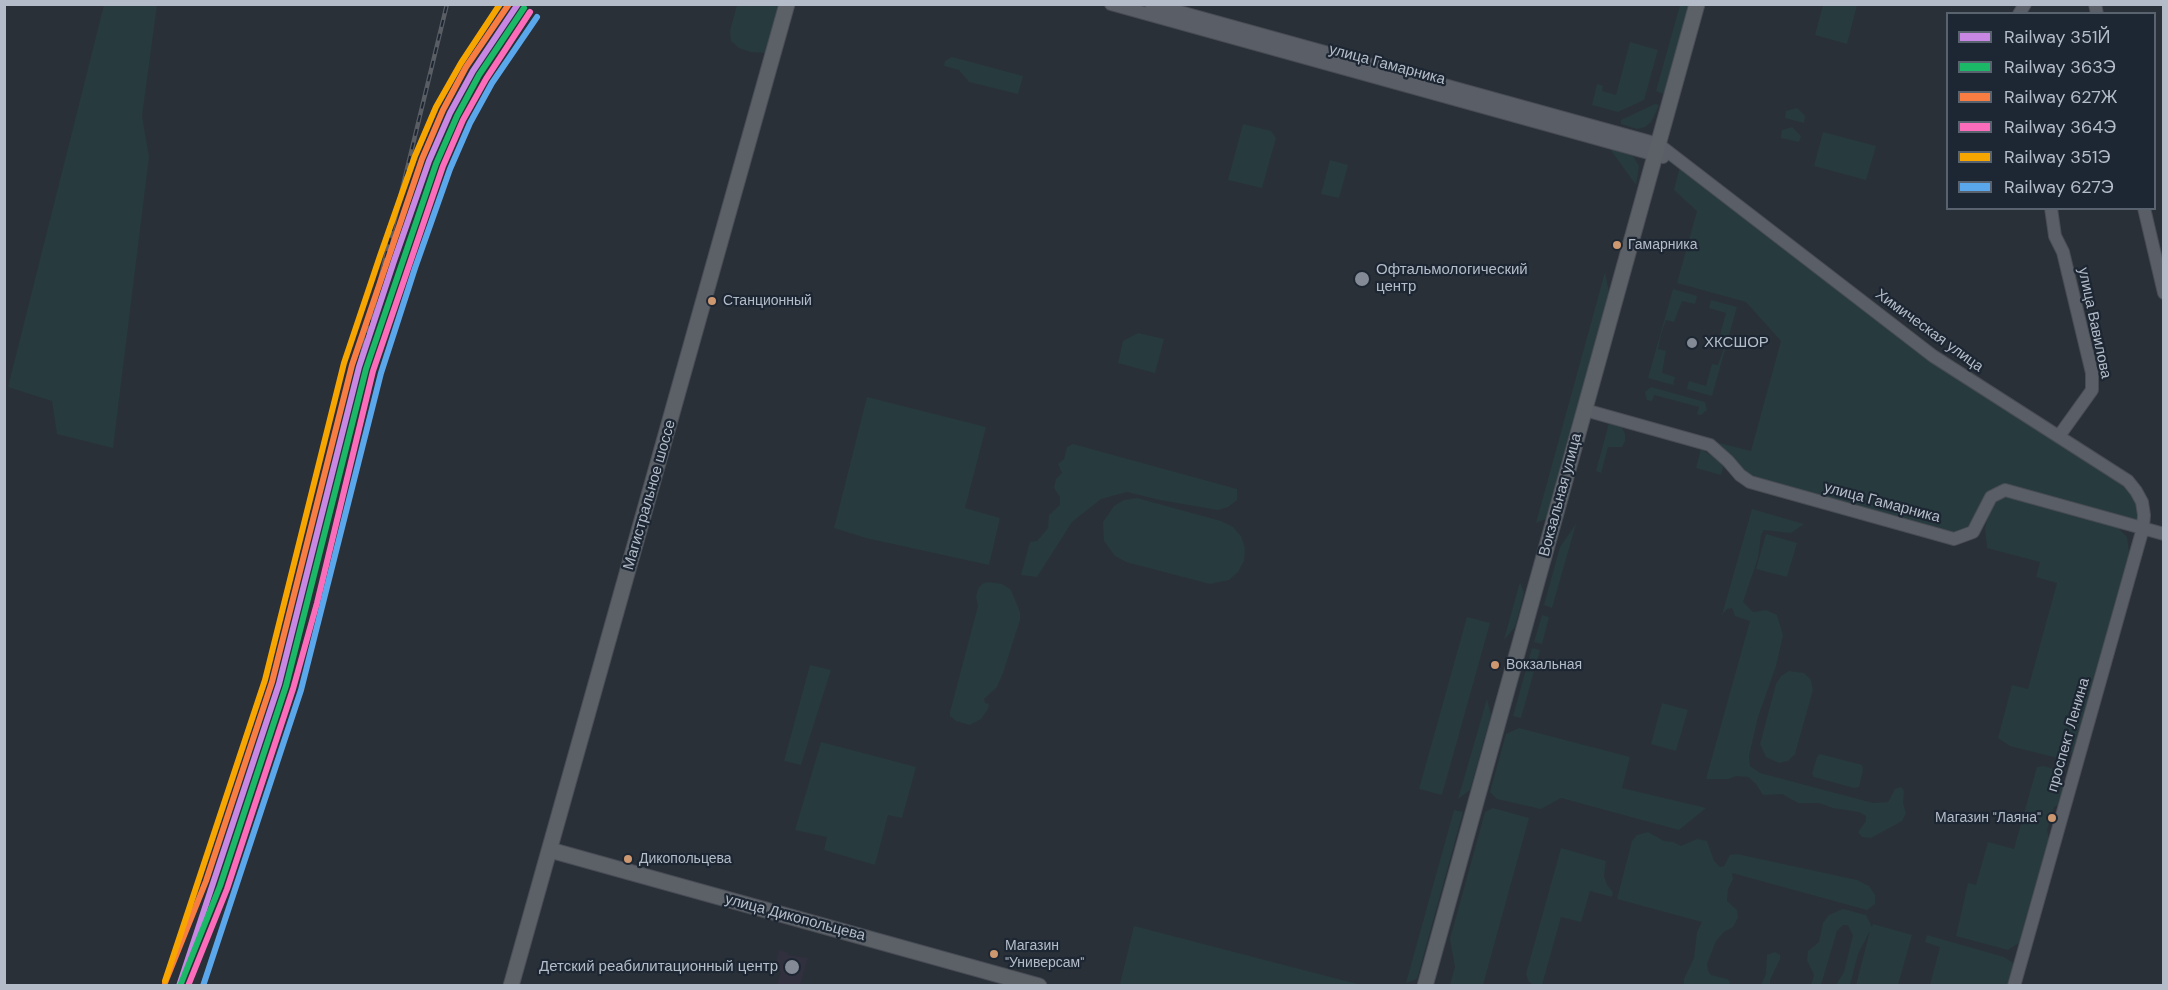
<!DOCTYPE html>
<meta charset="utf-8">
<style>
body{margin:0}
#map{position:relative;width:2168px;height:990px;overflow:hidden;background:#2a3038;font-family:"DM Sans",sans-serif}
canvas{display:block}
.frame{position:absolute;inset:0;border:6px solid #b4bcc9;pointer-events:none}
.legend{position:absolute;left:1946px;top:12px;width:210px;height:198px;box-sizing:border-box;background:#1d2633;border:2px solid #59626f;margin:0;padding:8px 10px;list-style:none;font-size:18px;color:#b4bcc9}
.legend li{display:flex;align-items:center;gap:12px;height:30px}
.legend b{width:30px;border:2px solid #59626f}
</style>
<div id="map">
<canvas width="2168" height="990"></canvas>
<div class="frame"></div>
<ul class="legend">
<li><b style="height:8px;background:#c787e3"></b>Railway 351Й</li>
<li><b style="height:8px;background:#1ab867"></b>Railway 363Э</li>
<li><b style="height:8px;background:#f77d43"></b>Railway 627Ж</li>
<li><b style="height:8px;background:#fb6dba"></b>Railway 364Э</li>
<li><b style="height:8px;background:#f7a600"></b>Railway 351Э</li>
<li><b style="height:8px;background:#5aa8eb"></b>Railway 627Э</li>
</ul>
</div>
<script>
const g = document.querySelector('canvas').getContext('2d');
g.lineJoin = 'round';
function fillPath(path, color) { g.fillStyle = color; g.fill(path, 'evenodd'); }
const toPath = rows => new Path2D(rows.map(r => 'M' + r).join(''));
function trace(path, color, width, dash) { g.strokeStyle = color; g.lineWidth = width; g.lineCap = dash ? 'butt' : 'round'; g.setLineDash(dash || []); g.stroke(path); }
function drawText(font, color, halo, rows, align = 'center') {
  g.font = font + ' "DM Sans",sans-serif'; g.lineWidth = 4.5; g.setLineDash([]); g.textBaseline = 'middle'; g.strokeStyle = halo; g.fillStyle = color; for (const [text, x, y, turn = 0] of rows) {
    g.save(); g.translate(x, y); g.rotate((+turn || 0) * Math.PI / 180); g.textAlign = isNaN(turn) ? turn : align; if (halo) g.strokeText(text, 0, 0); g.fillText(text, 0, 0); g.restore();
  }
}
fillPath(toPath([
 [779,950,788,953,788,955,808,958,800,985,777,985,781,972,778,970,779,964,776,963]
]), '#31303e');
fillPath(toPath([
 [104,5,157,5,142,116,149,157,113,448,57,434,52,401,8,387],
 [737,5,779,5,766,53,751,52,739,48,731,41,730,31],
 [1680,5,1689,5,1664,94,1656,91],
 [1823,5,1857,5,1847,44,1815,35],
 [1630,42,1658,50,1644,100,1618,112,1592,105,1597,84,1603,86,1602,91,1616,95],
 [952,57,1023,76,1018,94,969,82,959,70,944,66,945,61],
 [1655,104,1659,105,1656,112,1651,122,1645,127,1637,129,1621,124,1621,120],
 [1797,108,1805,116,1804,123,1785,118,1786,111],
 [1243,124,1271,131,1276,138,1262,188,1228,180],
 [1792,127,1801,136,1799,142,1781,138,1782,130],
 [1823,132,1876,146,1866,180,1814,166],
 [1610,149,1633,156,1639,166,1636,185],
 [1330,160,1348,165,1339,198,1321,194],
 [1681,162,1822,271,2136,491,2143,528,2005,490,1991,497,1973,532,1954,539,1750,482,1711,441,1751,451,1781,341,1746,302,1677,283,1697,211,1674,190],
 [1605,272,1609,293,1546,519,1536,523],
 [1673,289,1697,296,1695,304,1682,301,1674,322,1666,320,1661,334,1658,349,1666,351,1662,373,1675,377,1673,385,1648,378],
 [1711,300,1737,307,1712,396,1687,389,1689,381,1706,386,1712,364,1718,365,1723,351,1726,336,1720,335,1726,313,1709,308],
 [1138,333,1164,339,1155,373,1118,363,1123,341],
 [1651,387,1705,402,1707,410,1701,415,1697,414,1699,407,1654,395,1652,401,1647,400,1645,392],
 [867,397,986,427,965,508,1000,518,989,565,866,538,834,528],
 [1609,423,1622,428,1625,434,1625,441,1622,447,1608,447,1601,473,1596,471],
 [1073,444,1237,489,1237,500,1228,507,1218,510,1160,500,1127,492,1101,499,1072,522,1037,577,1021,575,1030,542,1037,541,1048,528,1049,515,1060,505,1060,497,1054,488,1056,479,1062,473,1058,464,1064,459,1067,447],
 [1701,449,1724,464,1721,475,1696,468],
 [2000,496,2011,496,2116,526,2127,537,2129,553,2073,752,2058,758,2010,746,1998,738,2012,685,2028,689,2057,583,2036,577,2040,562,1987,548,1985,528,1992,503],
 [1137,498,1221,521,1233,527,1241,536,1245,548,1244,561,1238,572,1229,580,1210,584,1126,562,1115,556,1104,541,1103,522,1114,506,1124,500],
 [1752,509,1804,524,1791,533,1764,530,1761,535,1758,558,1743,602,1753,612,1766,610,1777,615,1783,635,1776,666,1758,717,1749,756,1750,766,1760,773,1873,803,1888,802,1895,789,1901,787,1904,791,1903,803,1906,813,1902,821,1871,838,1862,837,1858,832,1866,821,1866,816,1859,812,1833,808,1819,803,1798,803,1782,794,1763,795,1756,784,1748,777,1736,776,1728,779,1706,779,1750,621,1735,616,1732,608,1727,609,1722,615],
 [1576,524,1552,608,1544,605,1560,547],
 [1766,534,1797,543,1787,577,1756,569],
 [988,582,1002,584,1011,590,1020,612,1020,620,1003,673,997,687,984,699,985,703,989,704,988,709,981,719,970,725,956,721,950,716,950,712,978,606,976,597,978,589,982,584],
 [1520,582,1524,593,1515,627,1504,640],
 [1542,615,1549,617,1542,644,1534,642],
 [1467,617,1490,623,1442,795,1419,789],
 [1532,648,1540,650,1521,718,1513,716],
 [810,665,831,670,801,765,784,761],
 [1789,671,1804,673,1811,680,1813,690,1795,754,1788,761,1779,763,1766,757,1760,744,1776,684,1781,676],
 [1487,699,1491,715,1470,790,1458,799],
 [1662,703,1688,710,1676,751,1651,744],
 [1519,728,1630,757,1622,788,1706,808,1679,830,1561,798,1541,809,1497,799,1490,792,1506,734],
 [821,742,916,767,902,818,888,815,875,865,824,850,827,837,795,830],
 [1820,754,1862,765,1863,770,1859,787,1854,788,1814,777,1812,774,1817,757],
 [2044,766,2056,770,2064,786,2058,805,2054,807,2047,830,2049,839,2019,943,2008,950,1956,936,1968,883,1976,885,1988,842,2014,849,2037,767],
 [1493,808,1529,818,1483,985,1450,985,1455,967,1450,939,1485,812],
 [1454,810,1463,812,1417,979,1406,983],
 [1648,832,1664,841,1673,842,1681,846,1697,839,1707,841,1714,861,1720,867,1724,866,1730,855,1737,854,1857,880,1869,886,1875,895,1875,904,1867,910,1732,873,1733,879,1728,889,1727,901,1737,910,1738,918,1733,927,1724,932,1716,941,1707,964,1708,971,1711,975,1727,979,1730,982,1729,985,1684,985,1684,979,1694,958,1697,932,1702,922,1617,899,1632,841,1637,835],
 [1561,848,1606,861,1604,876,1607,885,1613,892,1612,897,1590,891,1581,922,1561,917,1542,985,1534,985,1529,982,1526,974],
 [1843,909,1866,915,1872,927,1873,924,1912,935,1898,985,1856,985,1870,931,1858,954,1850,985,1836,985,1844,972,1853,935,1848,925,1843,925,1837,931,1821,985,1811,985,1814,975,1807,960,1808,951,1819,942,1823,923,1829,915],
 [1134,926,1361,985,1125,985,1120,984],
 [1927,935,2004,957,2013,963,2013,973,2009,985,1930,985,1940,947,1925,942],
 [1775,952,1780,955,1780,959,1770,980,1770,985,1761,985,1766,974,1767,955]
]), '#273a3e');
const minor = toPath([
 [1111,4,1663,157],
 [1151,4,1658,144,1933,356,2128,481,2136,491,2142,502,2144,515,2143,528,2014,986],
 [2095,4,2097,14],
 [2019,14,2025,4],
 [2051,208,2055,236,2063,252,2092,373,2092,390,2059,436],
 [2144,208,2164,293],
 [1585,410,1710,445,1728,461,1740,475,1750,482,1954,539,1973,532,1991,497,2005,490,2164,534]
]);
const major = toPath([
 [550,850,1039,986],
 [511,986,787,4],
 [1425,986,1697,4]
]);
trace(minor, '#484c53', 14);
trace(major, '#484c55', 17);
trace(minor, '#5a5e66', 12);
trace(major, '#5c6168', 15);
const rail = toPath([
 [359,367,447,4]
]);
trace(rail, '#595d64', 4.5);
trace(rail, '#1d2633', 2, [7]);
trace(toPath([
 [179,986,279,684,359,367,394,261,429,161,450,113,473,71,518,4]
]), '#c787e3', 6);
trace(toPath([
 [180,986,220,886,286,686,366,369,436,164,457,116,479,75,524,8]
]), '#1ab867', 6);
trace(toPath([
 [165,983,206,881,272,682,352,365,422,159,443,110,466,67,509,4]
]), '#f77d43', 6);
trace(toPath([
 [188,986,227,889,293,689,317,603,373,371,443,166,463,120,486,79,530,12]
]), '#fb6dba', 6);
trace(toPath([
 [165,981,265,680,344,363,380,256,415,156,436,107,461,63,500,4]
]), '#f7a600', 6);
trace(toPath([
 [203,986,301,690,381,373,415,268,450,169,470,123,492,83,537,17]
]), '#5aa8eb', 6);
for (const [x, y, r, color] of [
 [1617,245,5,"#cd976f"],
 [1362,279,8,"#848b96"],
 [712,301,5,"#cd976f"],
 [1692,343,6,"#848b96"],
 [1495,665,5,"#cd976f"],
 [2052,818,5,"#cd976f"],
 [628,859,5,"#cd976f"],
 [994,954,5,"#cd976f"],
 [792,967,8,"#848b96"]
]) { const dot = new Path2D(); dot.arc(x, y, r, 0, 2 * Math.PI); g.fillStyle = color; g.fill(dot); trace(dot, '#1d2633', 2); }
drawText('14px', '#b4bcc9', '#1d2633', [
 ["Гамарника",1628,245],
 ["Станционный",723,301],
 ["Вокзальная",1506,665],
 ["Магазин \"Лаяна\"",2041,818,"right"],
 ["Дикопольцева",639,859],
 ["Магазин",1005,946],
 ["\"Универсам\"",1005,963]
], 'left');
drawText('15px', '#b4bcc9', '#1d2633', [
 ["улица Гамарника",1387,65,15],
 ["улица Вавилова",2094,323,78],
 ["Химическая улица",1929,331,36],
 ["Магистральное шоссе",650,495,-74],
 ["Вокзальная улица",1561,495,-75],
 ["улица Гамарника",1882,503,15],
 ["проспект Ленина",2069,735,-74],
 ["улица Дикопольцева",795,918,15]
]);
drawText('15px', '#b4bcc9', '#1d2633', [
 ["Офтальмологический",1376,270],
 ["центр",1376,287],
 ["ХКСШОР",1704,343],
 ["Детский реабилитационный центр",778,967,"right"]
], 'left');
</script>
